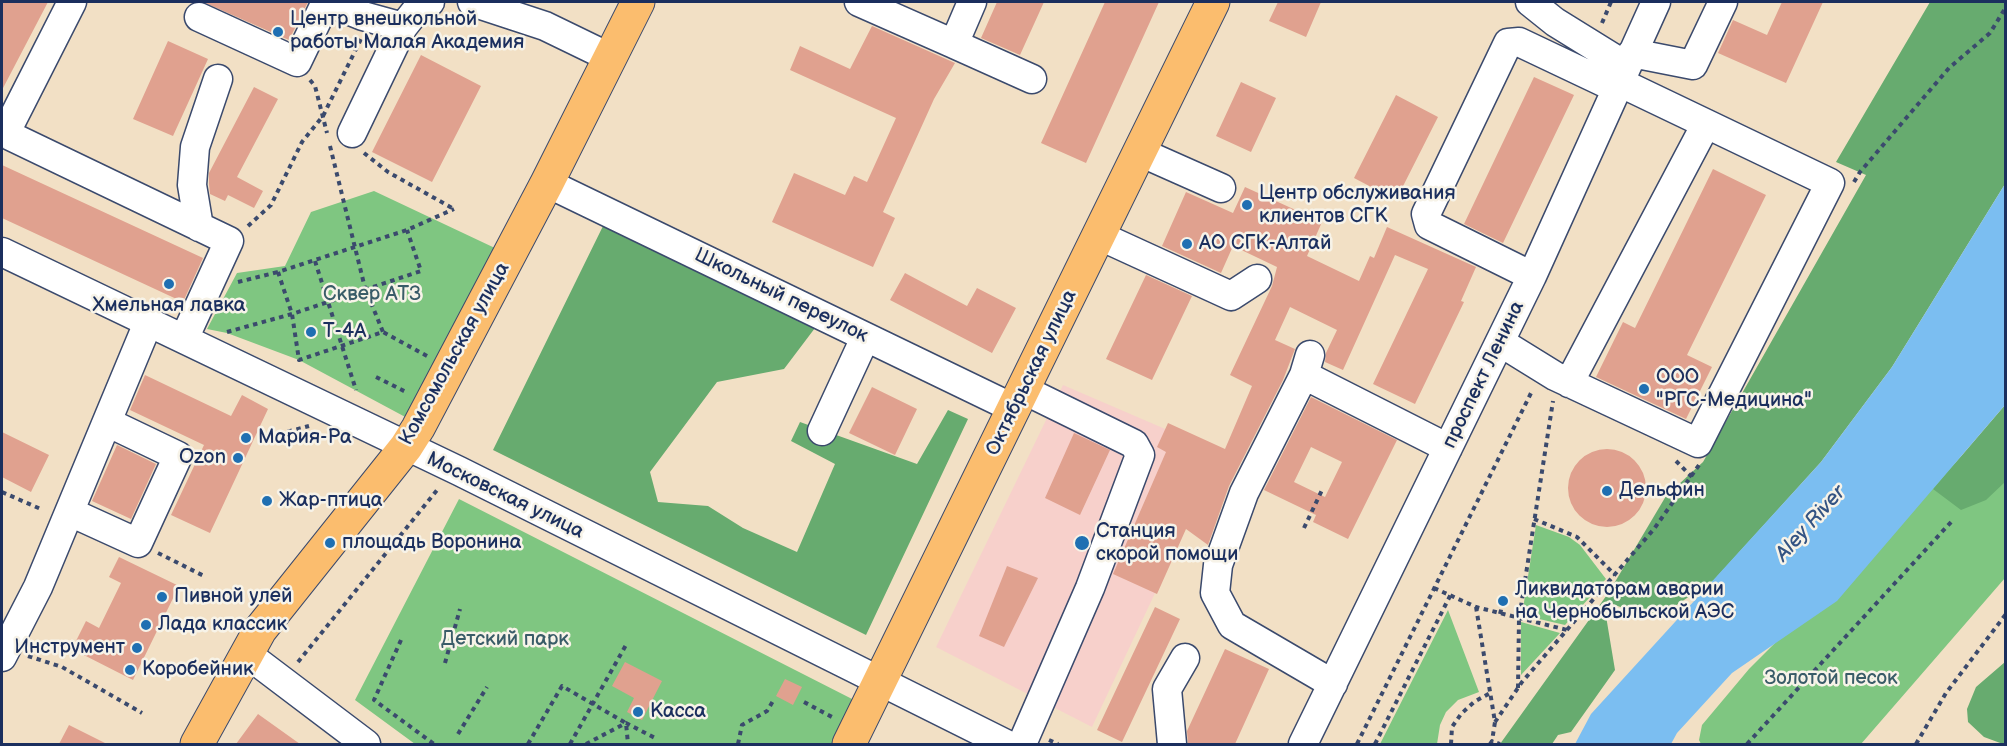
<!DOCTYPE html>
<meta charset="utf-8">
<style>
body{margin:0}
#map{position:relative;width:2007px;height:746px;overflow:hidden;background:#f2e0c5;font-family:"Balsamiq Sans",sans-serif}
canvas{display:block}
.frame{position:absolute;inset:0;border:3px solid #1b2f5e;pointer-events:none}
</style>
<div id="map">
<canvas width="2007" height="746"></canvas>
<div class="frame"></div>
</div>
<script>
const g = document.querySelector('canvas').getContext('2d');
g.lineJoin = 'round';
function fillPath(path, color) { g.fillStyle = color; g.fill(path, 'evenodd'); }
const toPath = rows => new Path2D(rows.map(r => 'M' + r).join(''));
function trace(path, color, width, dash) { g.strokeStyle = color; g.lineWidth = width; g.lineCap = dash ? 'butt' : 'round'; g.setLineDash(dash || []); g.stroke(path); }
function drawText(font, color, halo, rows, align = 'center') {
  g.font = font + ' "Balsamiq Sans",sans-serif'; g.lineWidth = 5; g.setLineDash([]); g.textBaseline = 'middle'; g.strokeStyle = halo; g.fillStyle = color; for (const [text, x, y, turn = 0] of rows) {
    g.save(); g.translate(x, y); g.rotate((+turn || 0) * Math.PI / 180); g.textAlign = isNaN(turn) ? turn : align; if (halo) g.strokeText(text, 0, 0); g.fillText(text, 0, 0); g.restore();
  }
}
fillPath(toPath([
 [1063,385,1221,453,1092,727,936,647]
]), '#f7d0cb');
fillPath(toPath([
 [374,191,497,249,409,419,299,360,227,333,207,329,237,273,285,266,311,212],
 [2005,413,2005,578,1861,744,1701,744,1699,740,1702,725,1749,669],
 [459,499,856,701,834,744,415,744,355,700],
 [1536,525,1569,537,1580,545,1606,579,1565,625,1522,615],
 [1448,610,1479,692,1458,700,1446,712,1440,725,1437,744,1380,744],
 [1521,622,1560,633,1521,675]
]), '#7fc681');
fillPath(toPath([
 [1930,2,2005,2,2005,184,1892,367,1821,462,1714,580,1654,620,1610,603,1605,610,1615,670,1571,732,1558,735,1552,744,1500,744,1609,592,1666,496,1703,462,1866,175,1836,162],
 [604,224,815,328,784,369,717,382,650,472,658,502,708,506,743,528,797,552,835,464,791,441,800,422,917,464,948,410,968,419,866,635,493,450],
 [2005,405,2005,482,1986,500,1961,510,1933,489],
 [2005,662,2006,744,2003,744,1984,737,1968,722,1967,709,1976,687]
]), '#67ab6f');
fillPath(toPath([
 [2005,184,2005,405,1837,601,1732,673,1677,733,1671,744,1575,744,1591,714,1821,462,1892,367]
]), '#7bbef1');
fillPath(toPath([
 [2,2,48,2,2,90],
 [203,2,308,2,289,40],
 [997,2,1044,2,1020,55,981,38],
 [1105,2,1159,2,1086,163,1041,143],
 [1278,2,1321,2,1306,37,1269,21],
 [1782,2,1823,2,1786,83,1718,53,1733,20,1767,35],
 [872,26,955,63,934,99,883,212,895,218,873,267,772,222,794,173,845,195,854,176,867,182,896,118,790,70,800,46,850,69],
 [168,41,208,59,173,136,133,119],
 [421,55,481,86,432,182,372,152],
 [1534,77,1574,95,1503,243,1464,224],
 [1241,82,1276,98,1251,152,1216,136],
 [254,87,278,99,237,177,263,191,254,208,228,195,225,201,210,194,209,184,209,173],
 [1396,95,1438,117,1396,200,1354,178],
 [2,165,203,258,183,302,2,218],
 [1713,169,1766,195,1687,355,1712,367,1686,419,1596,377,1623,322,1635,328],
 [1245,187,1322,222,1307,256,1359,281,1370,256,1374,258,1387,227,1476,267,1461,301,1464,302,1415,404,1373,384,1428,269,1395,255,1343,370,1325,362,1326,353,1337,330,1290,307,1275,340,1295,349,1283,380,1229,486,1208,545,1186,529,1157,594,1113,574,1166,452,1157,447,1168,423,1225,449,1252,386,1230,375,1272,286,1277,267,1233,246,1221,273,1162,246,1186,192,1233,213],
 [905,273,967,306,977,288,1016,308,992,353,890,300],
 [1146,275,1192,296,1152,380,1106,359],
 [145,375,231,416,242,395,268,409,210,533,171,515,204,445,130,410],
 [872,387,917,409,895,455,849,433],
 [1311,397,1397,440,1348,539,1313,522,1316,515,1264,490],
 [1311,447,1342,462,1325,497,1294,482],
 [2,432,49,455,31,492,2,477],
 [1074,433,1110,450,1080,515,1045,498],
 [117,445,156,464,131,519,92,501],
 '1568 488a39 39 0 1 1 78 0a39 39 0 1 1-78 0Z',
 [119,557,179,586,133,680,72,649,86,621,99,628,121,583,109,577],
 [1007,566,1038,578,1004,647,979,636],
 [1155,607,1180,619,1122,742,1097,730],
 [1225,649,1269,669,1235,744,1188,744,1187,731],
 [625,662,662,681,642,720,627,712,634,698,612,686],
 [785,679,802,687,793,705,776,696],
 [258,714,300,744,236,744],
 [69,725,107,744,59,744]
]), '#e0a18f');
const minor = toPath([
 [328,2,363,16,403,27],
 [472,2,545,26,611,58],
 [859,2,954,44,972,2],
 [1530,2,1555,22,1626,66],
 [199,17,297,62,326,2],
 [954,44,1032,79],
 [1632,53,1693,65,1723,2],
 [2,132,229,241,184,339],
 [352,133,403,27,422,3,430,2],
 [5,134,72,2],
 [1140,152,1221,188],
 [547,183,1015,409],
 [199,227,192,185,195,147,218,79],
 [1100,236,1231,296,1257,279],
 [2,252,459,471,1006,744],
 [1532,276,1429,225,1426,214,1508,43,1519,42,1616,88],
 [1500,342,1555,376,1698,443,1830,183,1619,82],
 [1310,355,1304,375,1244,493,1218,565,1215,593,1232,625,1333,684],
 [1304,375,1448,448],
 [1569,383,1706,124],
 [822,431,865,338],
 [70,512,138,543,178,456,107,422],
 [247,654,366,744],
 [2,657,38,587,148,323],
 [1022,744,1090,588,1140,455,1134,444,1024,390],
 [1172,744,1167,689,1185,658],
 [1303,744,1532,276,1656,2]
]);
const major = toPath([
 [197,744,260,630,406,447,418,428,547,183,638,2],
 [849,744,1213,2]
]);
trace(minor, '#3b4a6d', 31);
trace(major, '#3b4a6d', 35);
trace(toPath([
 [1602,23,1611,2],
 [310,80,315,86,327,133],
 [330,146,365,288,383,332],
 [364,153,388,172,454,209],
 [1854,182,1860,172,1949,68,1990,33,2006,7],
 [248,226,271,205,302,142,323,116,361,39],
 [315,261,356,390],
 [238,282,278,272],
 [227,332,292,314,421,271,407,230],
 [427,356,383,332,299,360,292,314,278,272,407,230,454,209],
 [376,377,408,393],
 [279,434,309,426],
 [1676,461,1693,478],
 [2,492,43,510],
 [1534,519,1577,537,1615,575],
 [1304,528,1323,488],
 [158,553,206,577],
 [1434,588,1476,607,1567,630],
 [1476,607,1495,722,1492,741],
 [1500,614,1502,606],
 [401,640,374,700,434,744],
 [28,656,62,667,142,713],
 [298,662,438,489],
 [445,663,460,609],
 [1518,688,1519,619,1553,401],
 [804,702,832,717],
 [1495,722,1522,682,1654,529,1699,465],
 [458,734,487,687],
 [1049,740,1058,744],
 [528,744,562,686,626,723,628,744],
 [570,744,626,645],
 [586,744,626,723,657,739],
 [738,744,742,725,767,711,773,701],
 [1357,744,1532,391],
 [1375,744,1451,594],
 [1451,744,1452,727,1461,714,1474,702,1490,693],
 [1490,744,1492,741,1500,744],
 [1747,744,1952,521],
 [1916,744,1946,693,2006,614]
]), '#3b4a6d', 4, [4.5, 4.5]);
trace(minor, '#fff', 28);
trace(major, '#fbbd6e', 33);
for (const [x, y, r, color] of [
 [278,32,6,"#1f6fb2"],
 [1247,205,6,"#1f6fb2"],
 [1187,244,6,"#1f6fb2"],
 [169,284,6,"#1f6fb2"],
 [311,332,6,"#1f6fb2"],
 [1644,389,6,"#1f6fb2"],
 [246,438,6,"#1f6fb2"],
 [238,458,6,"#1f6fb2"],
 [1607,491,6,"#1f6fb2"],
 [267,501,6,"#1f6fb2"],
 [330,543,6,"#1f6fb2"],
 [1082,543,8,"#1f6fb2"],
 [162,597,6,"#1f6fb2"],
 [1503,601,6,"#1f6fb2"],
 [146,625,6,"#1f6fb2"],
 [137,648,6,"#1f6fb2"],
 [130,670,6,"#1f6fb2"],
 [638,712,6,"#1f6fb2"]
]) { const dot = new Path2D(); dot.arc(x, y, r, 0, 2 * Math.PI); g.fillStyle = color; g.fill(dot); trace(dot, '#f7f3e8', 2); }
drawText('20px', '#1b2f5e', '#f7f3e8', [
 ["Центр внешкольной",290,20],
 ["работы Малая Академия",290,43],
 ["Центр обслуживания",1259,194],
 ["клиентов СГК",1259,217],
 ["АО СГК-Алтай",1199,244],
 ["Хмельная лавка",169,306,"center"],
 ["Т-4А",323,332],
 ["ООО",1656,378],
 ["\"РГС-Медицина\"",1656,401],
 ["Мария-Ра",258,438],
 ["Ozon",226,458,"right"],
 ["Дельфин",1619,491],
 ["Жар-птица",279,501],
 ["Станция",1096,532],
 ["скорой помощи",1096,555],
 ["площадь Воронина",342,543],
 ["Ликвидаторам аварии",1515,590],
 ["на Чернобыльской АЭС",1515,613],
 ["Пивной улей",174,597],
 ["Лада классик",158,625],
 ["Инструмент",125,648,"right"],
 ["Коробейник",142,670],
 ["Касса",650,712]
], 'left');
drawText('20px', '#395c68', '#f7f3e8', [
 ["Сквер АТЗ",372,295],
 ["Детский парк",505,640],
 ["Золотой песок",1831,679]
]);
drawText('20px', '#1b2f5e', '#f7f3e8', [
 ["Школьный переулок",781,296,26],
 ["Комсомольская улица",455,354,-61],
 ["Октябрьская улица",1032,373,-64],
 ["проспект Ленина",1484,375,-64],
 ["Московская улица",505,496,26]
]);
drawText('italic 21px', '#335383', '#f7f3e8', [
 ["Aley River",1811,524,-48]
]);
</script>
